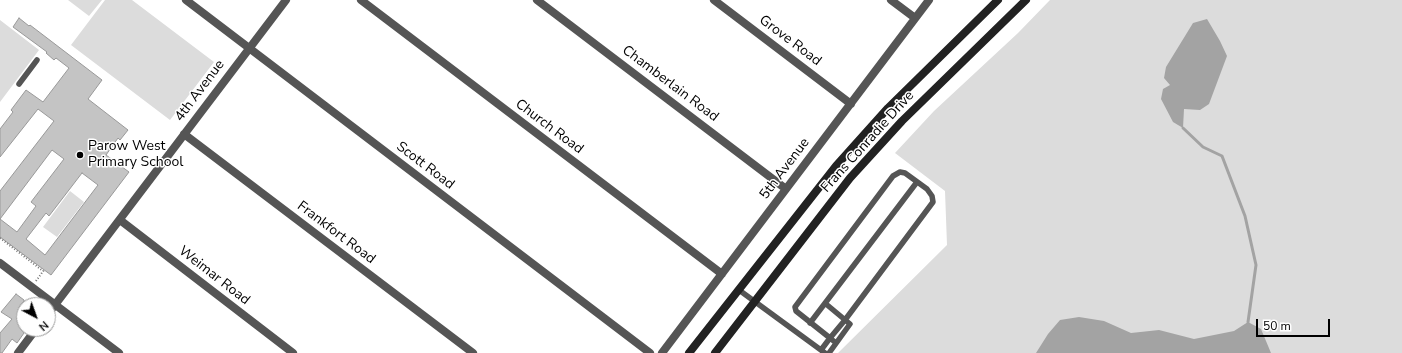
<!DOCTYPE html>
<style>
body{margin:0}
#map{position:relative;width:1402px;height:353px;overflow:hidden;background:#fff;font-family:"Nunito Sans",sans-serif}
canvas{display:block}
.north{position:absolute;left:16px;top:297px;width:40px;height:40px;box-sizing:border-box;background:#fff;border:1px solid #999;border-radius:50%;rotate:139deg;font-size:11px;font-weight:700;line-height:16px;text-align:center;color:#000}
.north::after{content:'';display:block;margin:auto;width:14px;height:18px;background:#000;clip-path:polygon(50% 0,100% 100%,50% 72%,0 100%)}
.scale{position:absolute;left:1256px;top:319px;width:74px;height:18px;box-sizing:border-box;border:2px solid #000;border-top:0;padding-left:5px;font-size:12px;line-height:14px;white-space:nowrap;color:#000;-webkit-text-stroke:3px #fff;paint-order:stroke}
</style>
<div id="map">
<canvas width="1402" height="353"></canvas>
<div class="north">N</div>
<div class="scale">50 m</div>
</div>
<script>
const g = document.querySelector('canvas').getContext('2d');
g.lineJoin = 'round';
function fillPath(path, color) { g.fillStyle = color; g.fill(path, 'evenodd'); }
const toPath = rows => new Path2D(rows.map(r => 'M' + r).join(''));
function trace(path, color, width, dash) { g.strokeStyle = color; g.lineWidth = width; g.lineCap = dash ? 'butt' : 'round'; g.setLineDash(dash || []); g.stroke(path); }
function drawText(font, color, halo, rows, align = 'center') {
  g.font = font + ' "Nunito Sans",sans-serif'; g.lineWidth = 3; g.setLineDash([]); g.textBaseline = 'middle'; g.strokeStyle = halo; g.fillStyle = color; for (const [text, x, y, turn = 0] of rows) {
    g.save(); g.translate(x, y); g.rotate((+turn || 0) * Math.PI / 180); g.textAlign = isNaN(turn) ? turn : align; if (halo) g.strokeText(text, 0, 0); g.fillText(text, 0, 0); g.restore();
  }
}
fillPath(toPath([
 [68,0,102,0,89,16],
 [105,0,132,0,214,62,170,120,71,45],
 [1050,0,1402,0,1402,353,838,353,947,245,945,191,895,153,934,111,1018,33],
 [0,20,39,50,0,102],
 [70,191,84,202,57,237,43,227]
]), '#dcdcdc');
fillPath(toPath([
 [1207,19,1220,41,1227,56,1209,104,1200,110,1184,109,1183,128,1173,122,1161,99,1163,89,1170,85,1164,78,1166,67,1193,23],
 [1079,317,1104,321,1131,333,1159,330,1194,339,1234,331,1248,322,1261,329,1271,353,1036,353,1048,334,1060,320]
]), '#a3a3a3');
trace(toPath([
 [1183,128,1203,147,1222,156,1245,216,1256,265,1248,322]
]), '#a3a3a3', 3);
const building = toPath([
 [19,18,29,26,30,25,102,80,88,99,128,130,120,140,118,138,106,155,129,172,51,275,0,237,0,219,17,232,36,206,31,202,64,159,52,150,0,219,0,191,54,121,38,109,0,157,0,129,13,112,11,110,26,90,43,102,69,68,56,58,54,60,46,53,47,52,13,27,19,18],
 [82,173,98,185,45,255,26,239,46,213,49,216,82,173],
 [16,294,24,300,24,333,17,343,12,339,2,353,0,353,0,333,12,319,1,312,16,294]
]);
fillPath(building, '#c4c4c4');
trace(building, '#999', 1);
trace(toPath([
 [0,238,43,271],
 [36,281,44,270]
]), '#777', 2, [1, 2]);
trace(toPath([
 [19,84,37,60],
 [739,290,825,353],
 [826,304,850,324,829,353],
 [810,323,917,182],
 [821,350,830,338,845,320,933,202,932,196,927,189,905,173,900,172,893,176,795,307,796,311,830,338,836,343]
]), '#555', 5.5);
trace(toPath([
 [186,0,650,353],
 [361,0,722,274],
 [537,0,786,189],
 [714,0,851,104],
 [891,0,915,18],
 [184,134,473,353],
 [120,220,293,353],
 [0,263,119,353],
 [48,314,286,0],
 [18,353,36,329],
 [662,353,929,0]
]), '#555', 8);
trace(toPath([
 [689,353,836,166,888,108,998,0],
 [715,353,850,178,902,121,1026,0]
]), '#222', 8);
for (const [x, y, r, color] of [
 [80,155,4,"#000"]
]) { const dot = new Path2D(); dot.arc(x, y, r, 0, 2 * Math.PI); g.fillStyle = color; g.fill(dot); trace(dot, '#fff', 1.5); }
drawText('14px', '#000', '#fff', [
 ["Grove Road",790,41,37],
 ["Chamberlain Road",670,84,37],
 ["4th Avenue",200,91,-53],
 ["Church Road",549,127,37],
 ["Frans Conradie Drive",868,142,-48],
 ["Scott Road",425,166,37],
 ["5th Avenue",785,169,-53],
 ["Frankfort Road",336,233,37],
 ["Weimar Road",214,276,38]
]);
drawText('14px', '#000', '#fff', [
 ["Parow West",88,147],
 ["Primary School",88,163]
], 'left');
</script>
